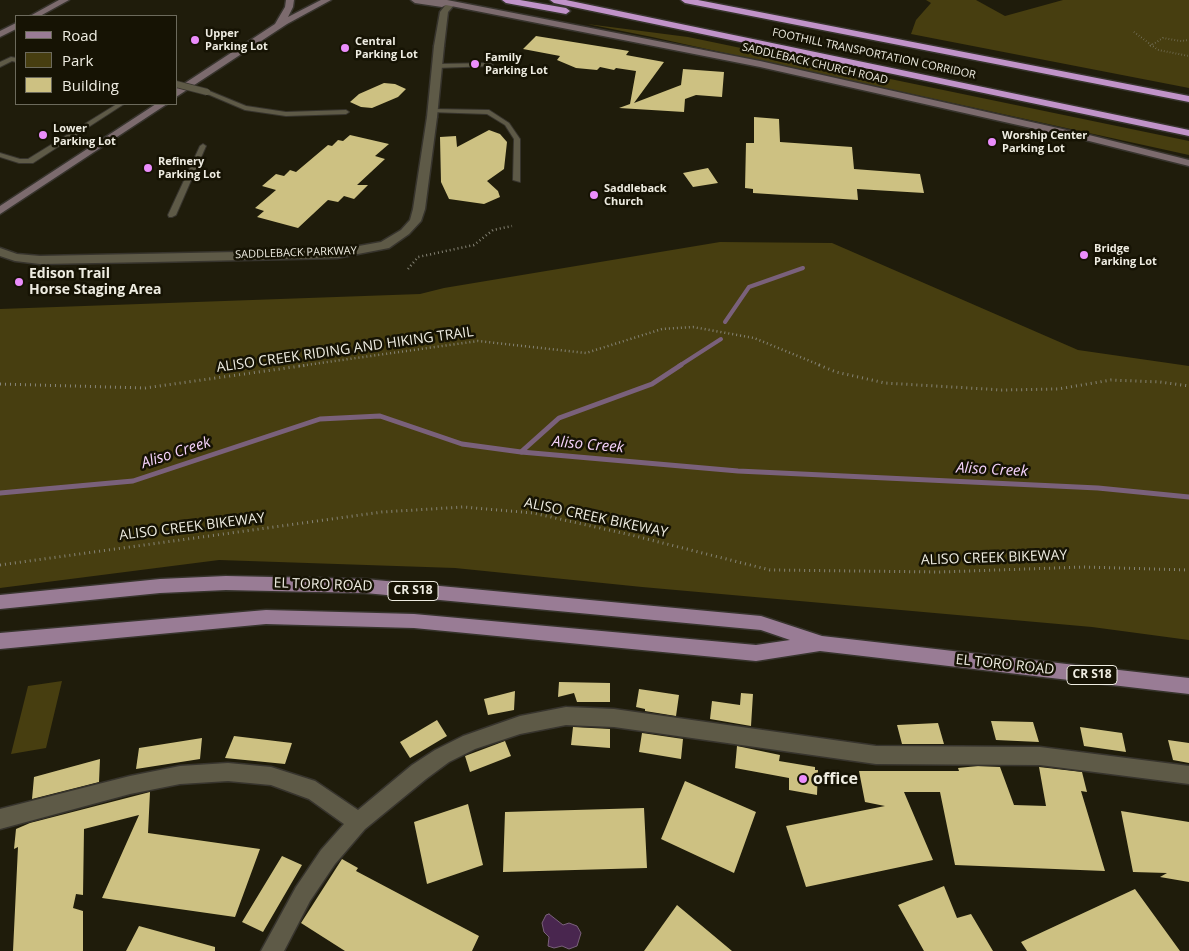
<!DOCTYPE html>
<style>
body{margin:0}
#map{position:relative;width:1189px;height:951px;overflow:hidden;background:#1f1c0b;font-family:"Open Sans",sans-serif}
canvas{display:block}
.legend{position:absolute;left:15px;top:15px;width:162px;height:90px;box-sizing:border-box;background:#161304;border:1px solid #6c6a5c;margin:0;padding:6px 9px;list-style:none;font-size:15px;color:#eeece1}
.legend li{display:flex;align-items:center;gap:10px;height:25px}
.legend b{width:25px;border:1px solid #6c6a5c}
</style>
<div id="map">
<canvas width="1189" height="951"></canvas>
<ul class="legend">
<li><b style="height:6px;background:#997c95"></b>Road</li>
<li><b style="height:14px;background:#473e10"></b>Park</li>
<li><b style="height:14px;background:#cdc182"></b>Building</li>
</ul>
</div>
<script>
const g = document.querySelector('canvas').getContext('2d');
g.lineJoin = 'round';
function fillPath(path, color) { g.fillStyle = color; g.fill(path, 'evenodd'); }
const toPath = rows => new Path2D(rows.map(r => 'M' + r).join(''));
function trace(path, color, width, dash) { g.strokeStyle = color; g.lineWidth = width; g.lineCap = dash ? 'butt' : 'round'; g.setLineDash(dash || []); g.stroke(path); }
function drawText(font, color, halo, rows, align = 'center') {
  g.font = font + ' "Open Sans",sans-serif'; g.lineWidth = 5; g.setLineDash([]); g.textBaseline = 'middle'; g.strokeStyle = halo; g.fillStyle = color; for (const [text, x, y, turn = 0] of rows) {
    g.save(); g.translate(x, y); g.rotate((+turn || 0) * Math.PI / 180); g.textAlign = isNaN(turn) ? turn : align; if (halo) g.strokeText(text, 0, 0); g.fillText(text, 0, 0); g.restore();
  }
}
fillPath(toPath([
 [926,0,976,0,1005,16,1063,0,1189,0,1189,88,911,34,916,20,931,3],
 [587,24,688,37,1189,141,1189,155,652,37],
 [720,242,832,243,1078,350,1189,366,1189,640,1092,627,642,587,455,568,219,560,0,588,0,309,420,294,444,288],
 [62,681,46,748,11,754,28,686]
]), '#473e10');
const water = toPath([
 [549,914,563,925,569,923,577,926,581,933,577,946,569,949,562,946,554,948,548,946,549,937,544,932,542,923,546,915,549,914]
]);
fillPath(water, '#49264f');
trace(water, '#7a617b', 1);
trace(toPath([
 [725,322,749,287,803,268],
 [679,366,721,339]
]), '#7a617b', 4);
trace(toPath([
 [521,452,559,418,652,384,681,365],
 [0,493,133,481,320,419,380,416,462,444,521,452,738,471,1098,488,1189,497]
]), '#7a617b', 5);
fillPath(toPath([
 [536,36,629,51,626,55,664,62,634,103,681,85,683,69,724,72,722,97,696,95,685,99,684,112,619,108,630,104,636,71,616,68,614,70,600,67,597,70,576,68,557,60,560,56,523,49],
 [384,83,395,84,406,89,398,97,372,108,361,107,350,102,359,94],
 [754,117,779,119,780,142,852,147,854,169,920,174,924,193,857,189,858,200,753,193,753,189,745,188,746,143,754,143],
 [489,130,500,134,507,142,504,169,487,181,498,191,500,197,484,204,449,199,441,182,440,137,456,136,457,147],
 [350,135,389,144,375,156,385,159,357,185,368,185,354,199,344,196,338,202,328,200,298,228,257,217,264,211,255,208,276,190,262,186,276,174,284,176,290,170,296,172,328,145,332,146,338,140,343,141],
 [708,168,718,183,693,187,683,173],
 [559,682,610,683,610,702,577,702,574,693,558,697],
 [639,689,679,695,676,716,645,711,645,709,636,707],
 [515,691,514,710,488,715,484,699],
 [741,693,753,694,751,726,710,719,712,701,740,705],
 [437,720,447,736,410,758,400,742],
 [991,721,1033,722,1039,742,996,740],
 [938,723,944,744,902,744,897,725],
 [573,727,610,729,610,748,571,745],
 [1080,727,1122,733,1126,752,1084,746],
 [642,733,683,739,681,759,639,752],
 [234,736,292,743,285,764,225,758],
 [202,738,200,759,136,769,139,748],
 [1168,740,1189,743,1189,763,1173,760],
 [505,741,511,756,470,772,465,756],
 [737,746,780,755,779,761,815,767,815,770,818,770,817,795,789,790,789,778,735,768],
 [100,759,99,782,32,799,34,777],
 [978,766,1000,767,1014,805,1046,806,1039,767,1082,772,1087,792,1081,791,1105,871,955,865,940,792,904,792,933,860,806,887,786,826,885,806,865,802,859,771,959,771,958,768],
 [685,781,756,812,734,873,661,839],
 [150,792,148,833,260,849,235,917,102,898,139,815,84,829,83,895,76,894,73,908,83,911,83,951,13,951,18,847,14,849,16,829,30,823],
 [468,804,483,865,427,884,414,822],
 [644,808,647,868,503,872,505,812],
 [1121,811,1189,822,1189,882,1160,877,1167,873,1133,872],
 [282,856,302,865,263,932,242,922],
 [342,859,358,868,356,871,479,936,472,951,345,951,301,923],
 [944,886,957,918,971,914,993,951,924,951,898,905],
 [1135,889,1180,951,1027,951,1021,942],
 [677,905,732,951,644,951],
 [139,926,215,947,215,951,126,951]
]), '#cdc182');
const service = toPath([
 [11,57,16,58,16,62,12,61,0,67,0,62,11,57],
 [490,63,493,65,492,66,436,68,433,66,436,64,490,63],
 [207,90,246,106,286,112,346,110,349,112,346,114,286,116,245,110,205,93,204,92,207,90],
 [117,104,124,104,33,163,19,163,0,157,0,153,20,159,28,159,117,104],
 [432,109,489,110,509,123,520,139,520,182,513,180,514,139,505,125,487,114,430,112,430,110,432,109],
 [203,144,206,146,176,215,172,217,169,217,168,215,200,146,203,144]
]);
const minor = toPath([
 [439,43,444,46,437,117,432,120,427,117,434,46,439,43],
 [566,707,614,709,876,746,1040,747,1189,766,1189,784,1040,765,876,764,614,727,566,725,520,734,475,749,449,762,426,779,365,829,335,864,310,901,284,951,261,951,296,887,321,850,344,824,309,799,271,785,228,781,180,784,130,794,0,829,0,809,130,776,180,766,228,763,271,767,315,781,358,810,412,765,435,750,463,736,520,716,566,707]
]);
const tertiary = toPath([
 [448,2,455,4,448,12,444,46,439,49,434,46,440,12,448,2],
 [432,114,437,117,425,209,421,221,409,234,389,248,337,258,152,262,40,264,15,261,0,256,0,248,17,254,40,256,337,250,381,242,401,230,410,220,413,209,427,117,432,114]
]);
const secondary = toPath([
 [59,0,69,0,40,16,30,16,59,0],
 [286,0,294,0,293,7,288,17,321,0,331,0,287,24,176,97,176,89,275,24,285,7,286,0],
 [411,0,447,0,760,61,1089,135,1189,160,1189,166,1089,141,760,67,446,5,442,7,415,3,411,0],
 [16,23,16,29,0,37,0,31,16,23],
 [156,104,167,104,0,214,0,206,156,104]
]);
const primary = toPath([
 [226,576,365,579,761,616,822,636,1189,678,1189,694,820,651,756,661,414,628,266,624,0,649,0,633,266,610,414,614,756,645,790,640,761,630,365,593,226,590,160,593,0,609,0,595,160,579,226,576]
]);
const motorway = toPath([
 [502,0,520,0,566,8,570,11,566,14,506,3,502,0],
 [550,0,566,0,1189,130,1189,136,554,3,550,0],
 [681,0,698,0,1189,96,1189,102,685,3,681,0]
]);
trace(service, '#37342d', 2);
trace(minor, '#37342d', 3);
trace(tertiary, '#37342d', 3);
trace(secondary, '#37342d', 3);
trace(primary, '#37342d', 3);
trace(motorway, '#37342d', 3);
trace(toPath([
 [1134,32,1158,50,1189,56],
 [1150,46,1163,38,1181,41,1189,40]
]), '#858375', 2, [0.5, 2.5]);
trace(toPath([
 [408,269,418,257,474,245,493,230,512,226],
 [299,366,478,341,586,353,662,329,693,327,754,338,822,366]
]), '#858375', 2.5, [1, 3]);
trace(toPath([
 [819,365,836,372,885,383,1002,390,1058,389,1111,380,1160,382,1189,386],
 [0,384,145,388,308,365],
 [0,565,382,512,463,507,533,513,631,535,770,570,940,572,1084,567,1189,570]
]), '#858375', 3, [1, 4]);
fillPath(service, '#5e5a47');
fillPath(minor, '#5e5a47');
fillPath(tertiary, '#5e5a47');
fillPath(secondary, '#7c6b6e');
fillPath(primary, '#997c95');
fillPath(motorway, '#c193c9');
const serviceBridge = toPath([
 [176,84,207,92]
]);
trace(serviceBridge, '#37342d', 8, []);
trace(serviceBridge, '#5e5a47', 6);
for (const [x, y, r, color] of [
 [195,40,5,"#eb8dfc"],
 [345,48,5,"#eb8dfc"],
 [475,64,5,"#eb8dfc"],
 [43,135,5,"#eb8dfc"],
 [992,142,5,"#eb8dfc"],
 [148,168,5,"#eb8dfc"],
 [594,195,5,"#eb8dfc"],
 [1084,255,5,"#eb8dfc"],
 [19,282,5,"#eb8dfc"],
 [803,779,5,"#eb8dfc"]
]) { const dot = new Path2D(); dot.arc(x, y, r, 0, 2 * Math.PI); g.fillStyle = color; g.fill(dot); trace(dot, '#161304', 2); }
drawText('bold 11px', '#eeece1', '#161304', [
 ["Upper",205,34],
 ["Parking Lot",205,47],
 ["Central",355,42],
 ["Parking Lot",355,55],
 ["Family",485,58],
 ["Parking Lot",485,71],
 ["Lower",53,129],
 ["Parking Lot",53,142],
 ["Worship Center",1002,136],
 ["Parking Lot",1002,149],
 ["Refinery",158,162],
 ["Parking Lot",158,175],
 ["Saddleback",604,189],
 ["Church",604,202],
 ["Bridge",1094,249],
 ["Parking Lot",1094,262]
], 'left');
drawText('11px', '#eeece1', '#161304', [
 ["FOOTHILL TRANSPORTATION CORRIDOR",874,54,12],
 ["SADDLEBACK CHURCH ROAD",815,64,13],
 ["SADDLEBACK PARKWAY",296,253,-2]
]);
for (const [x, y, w] of [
 [413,591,50],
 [1092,675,50]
]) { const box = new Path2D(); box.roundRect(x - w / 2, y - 9.5, w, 19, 4); g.fillStyle = '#161304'; g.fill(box); trace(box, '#eeece1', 1); }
drawText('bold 12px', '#eeece1', null, [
 ["CR S18",413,591],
 ["CR S18",1092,675]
]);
drawText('bold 14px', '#eeece1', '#161304', [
 ["Edison Trail",29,274],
 ["Horse Staging Area",29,290]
], 'left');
drawText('14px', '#eeece1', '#161304', [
 ["ALISO CREEK RIDING AND HIKING TRAIL",345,350,-8],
 ["ALISO CREEK BIKEWAY",596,518,12],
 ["ALISO CREEK BIKEWAY",192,527,-7],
 ["ALISO CREEK BIKEWAY",994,558,-2],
 ["EL TORO ROAD",323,585,2],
 ["EL TORO ROAD",1005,665,6]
]);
drawText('italic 15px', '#f6d3fc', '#161304', [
 ["Aliso Creek",588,445,5],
 ["Aliso Creek",176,453,-18],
 ["Aliso Creek",992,470,3]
]);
drawText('bold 16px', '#eeece1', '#161304', [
 ["office",813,779]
], 'left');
</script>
